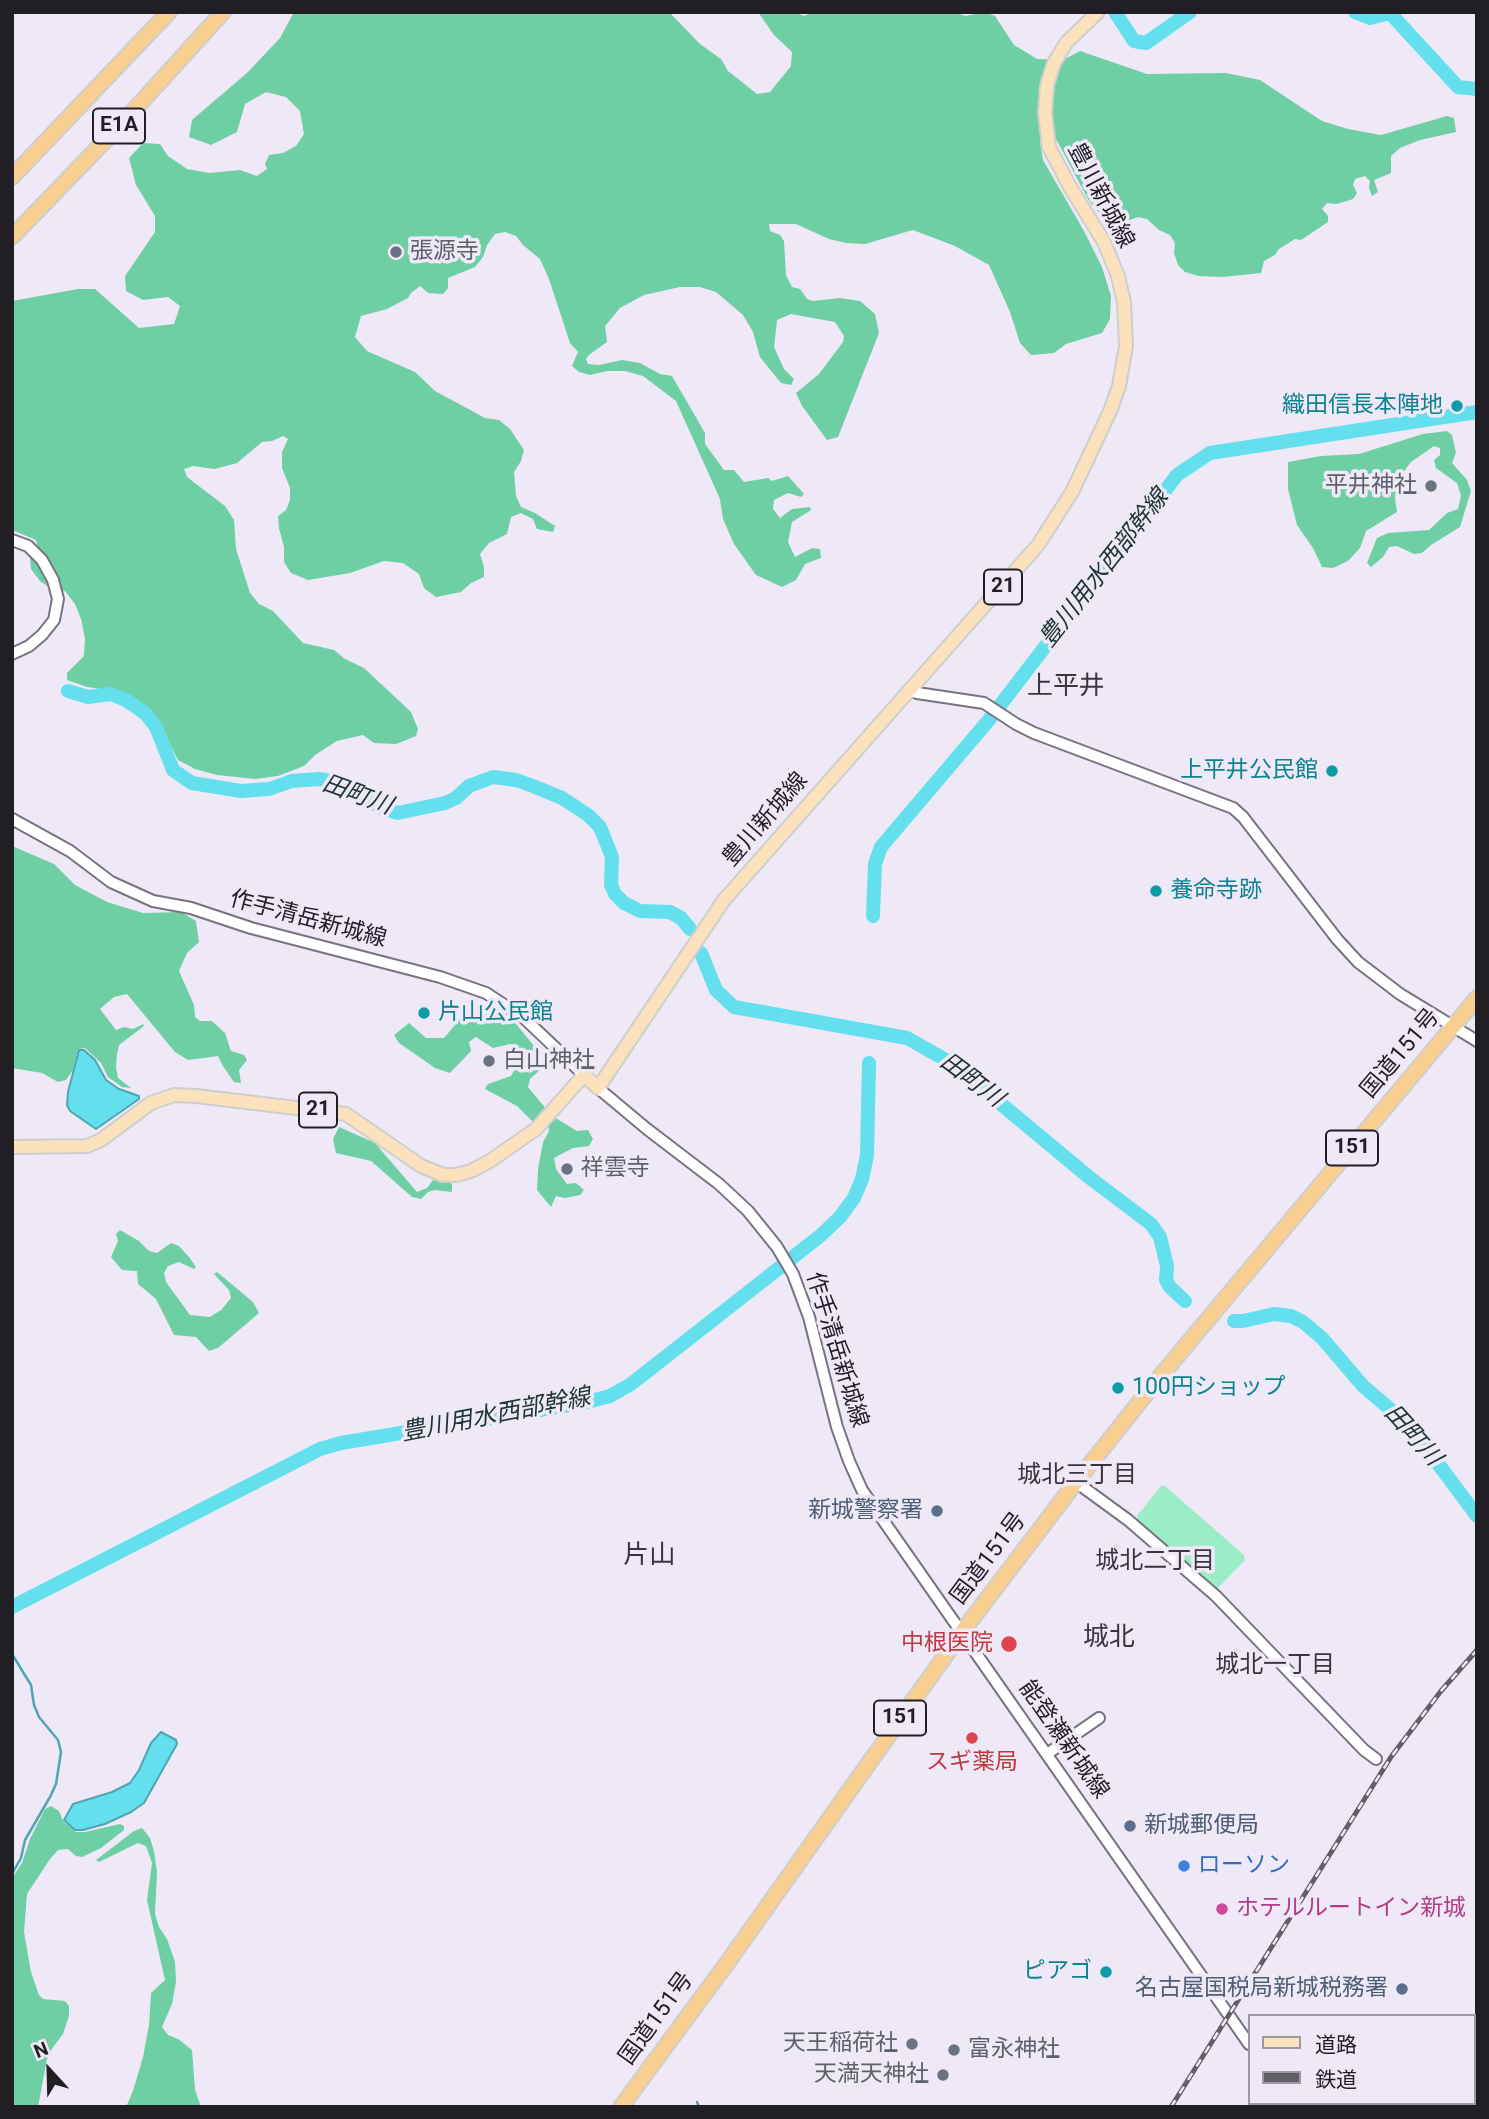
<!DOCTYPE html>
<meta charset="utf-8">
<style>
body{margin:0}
#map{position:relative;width:1489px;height:2119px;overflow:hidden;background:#efe9f7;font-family:Roboto,"Noto Sans JP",sans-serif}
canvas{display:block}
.frame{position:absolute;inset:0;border:14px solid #211f24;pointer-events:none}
.legend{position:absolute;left:1248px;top:2014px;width:228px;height:91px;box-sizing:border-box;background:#efe9f7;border:2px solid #9d98a3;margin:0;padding:9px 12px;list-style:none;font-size:21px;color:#211f24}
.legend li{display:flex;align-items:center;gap:14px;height:35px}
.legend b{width:35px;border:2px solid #9d98a3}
.north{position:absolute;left:14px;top:2035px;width:70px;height:70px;-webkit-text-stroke:5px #efe9f7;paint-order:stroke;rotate:338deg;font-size:19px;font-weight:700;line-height:28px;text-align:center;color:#211f24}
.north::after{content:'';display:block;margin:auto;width:24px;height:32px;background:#211f24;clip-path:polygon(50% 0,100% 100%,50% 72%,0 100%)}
</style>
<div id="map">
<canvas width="1489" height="2119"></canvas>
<div class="frame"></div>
<ul class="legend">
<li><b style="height:9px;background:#fbe2bd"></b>道路</li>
<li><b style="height:9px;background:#625f67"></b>鉄道</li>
</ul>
<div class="north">N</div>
</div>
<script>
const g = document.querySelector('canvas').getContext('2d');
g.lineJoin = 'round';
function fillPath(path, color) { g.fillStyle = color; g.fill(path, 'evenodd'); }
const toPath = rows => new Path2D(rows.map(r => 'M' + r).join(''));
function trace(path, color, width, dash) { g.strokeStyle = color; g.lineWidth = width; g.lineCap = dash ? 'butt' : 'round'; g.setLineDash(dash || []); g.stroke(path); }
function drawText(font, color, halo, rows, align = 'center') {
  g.font = font + ' Roboto,"Noto Sans JP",sans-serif'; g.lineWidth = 7; g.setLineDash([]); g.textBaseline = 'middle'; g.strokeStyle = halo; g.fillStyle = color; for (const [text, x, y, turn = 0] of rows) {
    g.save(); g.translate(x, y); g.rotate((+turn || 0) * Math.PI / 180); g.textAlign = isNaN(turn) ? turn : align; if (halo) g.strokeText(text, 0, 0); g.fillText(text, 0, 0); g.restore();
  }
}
fillPath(toPath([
 [1161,1486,1165,1486,1244,1555,1245,1560,1218,1588,1212,1589,1137,1521,1137,1516]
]), '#9bedc7');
fillPath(toPath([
 [294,12,669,12,700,44,721,59,728,71,757,94,770,92,791,66,792,52,774,35,758,12,794,12,804,16,814,12,953,12,966,16,985,12,995,16,1014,45,1037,59,1063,60,1080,51,1147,74,1226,73,1260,80,1322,121,1348,129,1381,135,1447,116,1454,118,1456,132,1420,140,1400,148,1391,156,1391,173,1374,180,1378,192,1372,196,1369,188,1370,181,1365,176,1355,179,1353,185,1357,193,1353,199,1337,204,1327,203,1322,209,1328,216,1328,222,1301,240,1295,239,1279,249,1275,255,1264,261,1261,273,1223,277,1199,276,1185,272,1178,265,1174,253,1175,243,1170,235,1159,230,1147,219,1138,217,1127,221,1114,230,1089,201,1055,137,1040,142,1043,160,1084,231,1102,267,1111,296,1110,319,1102,333,1066,344,1054,353,1031,355,1020,343,1010,312,989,265,955,246,913,230,865,244,846,243,829,239,796,224,769,224,770,231,780,235,784,241,786,275,792,287,800,289,807,299,813,301,840,298,860,301,875,314,879,333,838,437,827,440,802,406,796,393,819,374,843,342,844,336,835,322,791,314,777,320,774,347,784,369,794,379,791,385,781,383,760,357,753,332,743,315,716,292,700,287,680,287,644,295,620,308,605,326,607,342,589,355,586,359,588,364,599,365,622,360,640,363,660,374,672,376,705,433,705,444,724,470,734,470,744,482,768,478,772,481,788,476,804,494,801,497,788,493,774,500,773,509,780,518,792,509,810,507,811,510,792,522,788,542,795,557,812,548,820,549,821,558,805,564,796,580,782,587,756,575,734,544,723,519,720,499,676,401,643,376,625,371,607,371,590,375,579,372,572,366,578,352,570,343,549,279,540,259,523,245,516,236,505,232,495,234,487,245,483,257,475,267,448,278,448,288,443,294,428,293,420,286,411,293,408,298,387,309,361,316,355,337,367,351,415,372,435,391,485,418,499,420,510,429,524,450,521,461,514,472,516,496,521,507,535,513,555,526,553,532,537,529,533,519,521,513,511,517,507,534,489,543,480,554,484,567,484,577,471,583,461,592,436,597,424,588,419,574,403,563,384,561,350,573,308,580,291,573,284,562,284,547,279,528,278,516,286,510,290,500,290,488,282,468,282,452,288,439,283,436,272,441,262,442,237,463,215,469,193,466,184,469,187,477,225,506,234,520,236,549,250,593,259,604,273,611,303,643,334,650,345,659,364,668,411,712,418,729,416,736,396,744,374,743,363,735,337,741,315,755,304,766,278,776,255,779,217,775,195,769,178,760,157,719,145,706,123,692,87,687,67,680,67,673,84,656,85,638,81,619,75,604,65,591,49,587,40,581,31,569,30,558,38,548,36,540,12,530,12,301,78,289,95,289,139,328,174,324,180,306,168,297,143,300,126,291,125,276,155,232,155,216,136,185,129,158,143,143,160,144,168,156,187,169,209,173,240,170,257,176,267,169,265,164,269,155,283,153,296,146,304,134,300,111,286,97,266,92,245,104,237,132,211,145,189,137,192,120,248,72,280,38],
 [1447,431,1452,435,1456,453,1452,463,1467,480,1471,491,1460,527,1431,545,1422,553,1414,554,1397,546,1389,547,1383,557,1371,567,1367,563,1377,538,1388,533,1429,530,1447,513,1458,509,1461,496,1457,483,1436,468,1434,460,1440,455,1440,448,1434,446,1411,462,1399,478,1395,498,1397,512,1366,531,1360,548,1348,561,1333,568,1322,567,1313,548,1297,525,1288,489,1288,462,1321,456,1359,454,1423,434],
 [12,846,54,864,75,885,107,902,143,913,181,912,196,921,199,942,187,953,179,971,194,1005,195,1017,200,1021,212,1021,225,1033,231,1051,244,1055,247,1060,239,1070,241,1083,234,1082,223,1066,218,1056,188,1060,175,1052,127,994,114,997,100,1009,116,1030,124,1027,133,1029,143,1024,144,1026,119,1045,117,1054,116,1067,118,1078,131,1088,122,1087,108,1077,101,1063,85,1048,78,1049,73,1070,66,1080,58,1082,42,1073,12,1068],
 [479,1003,512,1019,543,1057,543,1067,530,1079,528,1087,547,1110,535,1124,517,1106,485,1089,488,1084,511,1076,516,1067,515,1047,510,1044,493,1048,476,1037,469,1042,471,1051,450,1073,435,1068,399,1043,394,1035,409,1023,426,1038,444,1038,466,1012],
 [554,1117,577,1131,588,1130,593,1139,589,1146,573,1148,554,1158,556,1169,567,1184,576,1183,584,1190,580,1195,565,1198,556,1196,551,1207,537,1190,538,1169,543,1142,549,1131,548,1124],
 [339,1127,375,1143,417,1192,427,1188,433,1180,445,1179,452,1184,452,1192,435,1190,428,1192,421,1199,412,1197,371,1161,336,1153,333,1139],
 [120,1230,139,1241,149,1251,157,1253,171,1243,179,1246,189,1257,196,1267,194,1269,179,1262,168,1266,164,1273,166,1282,190,1315,210,1317,221,1310,231,1298,229,1290,214,1274,217,1272,253,1302,259,1313,218,1348,209,1351,196,1337,174,1335,156,1299,138,1284,137,1271,122,1270,111,1257,118,1241,116,1234],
 [51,1806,59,1811,63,1821,76,1832,85,1832,120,1824,124,1826,124,1830,101,1848,82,1857,76,1856,68,1849,58,1850,50,1859,27,1894,24,1932,31,1972,39,1995,43,1999,65,2001,69,2006,69,2016,63,2034,51,2050,47,2059,38,2107,12,2107,12,1878,22,1863,30,1839,45,1809],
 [142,1828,150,1838,154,1851,157,1872,155,1914,159,1927,167,1939,175,1962,176,1982,172,2004,162,2027,168,2035,178,2039,192,2050,195,2090,201,2107,126,2107,133,2091,143,2057,149,2025,151,1993,165,1980,147,1900,152,1863,146,1846,138,1843,99,1862,96,1860,134,1831]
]), '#6ecea4');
const water = toPath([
 [79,1050,84,1050,95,1060,106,1080,119,1089,139,1096,139,1099,96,1129,70,1111,67,1105,68,1092,79,1050],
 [161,1732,176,1740,177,1744,144,1803,131,1812,105,1824,83,1830,75,1830,64,1820,73,1804,112,1792,130,1783,139,1770,151,1743,161,1732]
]);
fillPath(water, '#63dfed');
trace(water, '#4fa5b1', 2);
trace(toPath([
 [12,1654,31,1685,34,1705,39,1717,58,1740,61,1752,56,1784,50,1797,25,1840,21,1858,12,1874],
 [697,2102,699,2107]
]), '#4fa5b1', 2.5);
trace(toPath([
 [1115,12,1134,41,1146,43,1190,12],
 [1355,12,1370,18,1390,13,1458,87,1477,89],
 [68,691,88,697,111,694,126,700,146,714,156,727,173,770,192,783,241,791,269,789,292,781,319,779,335,782,384,809,398,813,445,803,456,798,469,786,493,777,516,780,533,786,562,798,588,815,600,827,612,857,611,885,615,894,624,903,640,911,670,912,681,918,690,929],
 [873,916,875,864,881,847,988,721,1177,475,1210,453,1477,412],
 [701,953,716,990,734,1007,907,1038,953,1064,1090,1178,1151,1224,1160,1237,1167,1266,1166,1280,1170,1287,1185,1301],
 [1234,1321,1243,1321,1274,1314,1291,1316,1303,1322,1322,1338,1363,1386,1410,1426,1477,1516],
 [12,1607,320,1449,341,1443,587,1402,610,1396,631,1384,820,1236,840,1217,854,1198,862,1179,867,1155,869,1063]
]), '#63dfed', 14);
const secondary = toPath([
 [12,540,28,546,42,560,53,580,58,599,54,620,42,635,29,646,12,654],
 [911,690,917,693,984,703,1016,724,1034,733,1233,808,1243,817,1337,939,1358,962,1400,994,1477,1041],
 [12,819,70,851,111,882,153,901,191,908,251,928,440,977,486,993,524,1018,584,1075],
 [598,1088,647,1129,719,1184,748,1211,777,1247,793,1274,809,1317,837,1427,849,1461,862,1490,1249,2044],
 [1076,1482,1128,1520,1216,1596,1364,1750,1376,1759],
 [1047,1754,1099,1718],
 [1297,2103,1300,2107]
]);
const primary = toPath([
 [12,1147,87,1146,101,1140,151,1103,174,1095,196,1096,346,1114,421,1166,443,1175,456,1175,471,1171,490,1161,536,1129,584,1075,598,1088,724,900,1038,545,1072,492,1111,409,1119,386,1126,346,1124,302,1118,276,1104,242,1070,187,1049,147,1045,113,1047,85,1054,63,1066,43,1098,12]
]);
const highway = toPath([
 [12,177,169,12],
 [12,237,125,120,223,12],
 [621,2107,730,1959,962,1632,1076,1482,1158,1379,1477,998]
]);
trace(secondary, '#78737f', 14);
trace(primary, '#cececf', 16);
trace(highway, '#cececf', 18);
trace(secondary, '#fff', 10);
trace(primary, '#fbe2bd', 12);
trace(highway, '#f9cf91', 14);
const rail = toPath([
 [1171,2107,1391,1757,1441,1691,1477,1650]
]);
trace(rail, '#625f67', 5);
trace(rail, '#efe9f7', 2.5, [8]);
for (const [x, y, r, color] of [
 [396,252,7,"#6b7280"],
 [1457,406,7,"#0f9aa8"],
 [1431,486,7,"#6b7280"],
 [1332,771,7,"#0f9aa8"],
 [1156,891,7,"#0f9aa8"],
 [424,1013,7,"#0f9aa8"],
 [489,1061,7,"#6b7280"],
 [567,1169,7,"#6b7280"],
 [1118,1388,7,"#0f9aa8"],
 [937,1511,7,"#5c6f8a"],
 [1009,1644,9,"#e0444e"],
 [972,1738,7,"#e0444e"],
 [1130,1826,7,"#5c6f8a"],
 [1184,1866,7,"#3f7fe0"],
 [1222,1909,7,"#d1479c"],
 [1106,1972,7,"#0f9aa8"],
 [1402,1989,7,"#5c6f8a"],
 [912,2044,7,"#6b7280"],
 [954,2050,7,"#6b7280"],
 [943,2075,7,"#6b7280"]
]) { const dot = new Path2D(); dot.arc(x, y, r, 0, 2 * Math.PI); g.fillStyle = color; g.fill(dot); trace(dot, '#efe9f7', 2.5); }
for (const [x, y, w] of [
 [119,126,52],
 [1003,587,38],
 [318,1110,38],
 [1352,1148,52],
 [900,1718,52]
]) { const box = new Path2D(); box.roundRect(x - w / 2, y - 17.5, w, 35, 5); g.fillStyle = '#efe9f7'; g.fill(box); trace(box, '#211f24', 2); }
drawText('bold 21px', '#211f24', null, [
 ["E1A",119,126],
 ["21",1003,587],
 ["21",318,1110],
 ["151",1352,1148],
 ["151",900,1718]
]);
drawText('23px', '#211f24', '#efe9f7', [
 ["豊川新城線",1100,196,62],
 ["豊川新城線",766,820,-49],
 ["作手清岳新城線",308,920,15],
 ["国道151号",1401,1054,-50],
 ["作手清岳新城線",836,1350,73],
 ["国道151号",989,1559,-53],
 ["能登瀬新城線",1063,1740,55],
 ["国道151号",657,2019,-54]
]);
drawText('23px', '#5b616d', '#efe9f7', [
 ["張源寺",410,252],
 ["平井神社",1417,486,"right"],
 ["白山神社",503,1061],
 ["祥雲寺",581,1169],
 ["天王稲荷社",898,2044,"right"],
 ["富永神社",968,2050],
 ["天満天神社",929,2075,"right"]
], 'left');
drawText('23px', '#0d838f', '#efe9f7', [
 ["織田信長本陣地",1443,406],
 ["上平井公民館",1318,771],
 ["養命寺跡",1170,891,"left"],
 ["片山公民館",438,1013,"left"],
 ["100円ショップ",1132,1388,"left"],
 ["ピアゴ",1092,1972]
], 'right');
drawText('23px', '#4e5e75', '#efe9f7', [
 ["新城警察署",923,1511],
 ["新城郵便局",1144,1826,"left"],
 ["名古屋国税局新城税務署",1388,1989]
], 'right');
drawText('23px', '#be3a42', '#efe9f7', [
 ["中根医院",993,1644],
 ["スギ薬局",972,1763,"center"]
], 'right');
drawText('23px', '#366cbe', '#efe9f7', [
 ["ローソン",1198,1866]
], 'left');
drawText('23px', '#b23c85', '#efe9f7', [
 ["ホテルルートイン新城",1236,1909]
], 'left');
drawText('italic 24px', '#1e3436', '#efe9f7', [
 ["豊川用水西部幹線",1105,569,-52],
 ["田町川",357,796,20],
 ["田町川",971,1081,37],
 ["豊川用水西部幹線",496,1416,-11],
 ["田町川",1412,1436,48]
]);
drawText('24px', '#3a3540', '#efe9f7', [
 ["城北三丁目",1077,1476],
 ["城北二丁目",1155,1562],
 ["城北一丁目",1275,1666]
]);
drawText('26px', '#3a3540', '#efe9f7', [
 ["上平井",1066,687],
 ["片山",649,1556],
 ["城北",1109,1638]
]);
</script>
